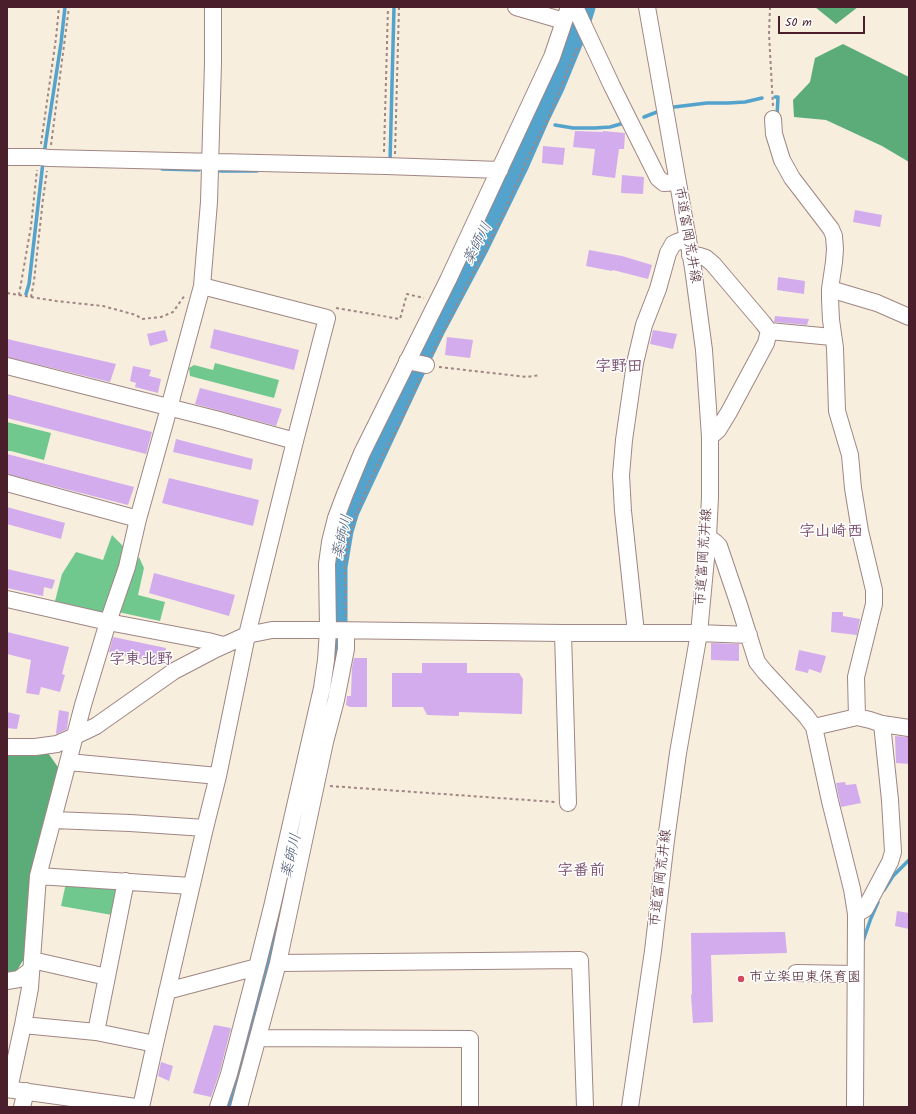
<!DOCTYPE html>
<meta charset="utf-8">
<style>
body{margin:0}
#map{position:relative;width:916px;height:1114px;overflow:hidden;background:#f7eedd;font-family:Kalam,sans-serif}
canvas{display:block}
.frame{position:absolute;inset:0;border:8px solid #4a1f2b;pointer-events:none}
.scale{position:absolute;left:778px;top:16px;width:87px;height:18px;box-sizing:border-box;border:2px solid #4a1f2b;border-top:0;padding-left:5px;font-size:12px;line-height:14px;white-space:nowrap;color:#4a1f2b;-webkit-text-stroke:3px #fff;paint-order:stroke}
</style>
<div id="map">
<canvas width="916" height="1114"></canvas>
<div class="frame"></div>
<div class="scale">50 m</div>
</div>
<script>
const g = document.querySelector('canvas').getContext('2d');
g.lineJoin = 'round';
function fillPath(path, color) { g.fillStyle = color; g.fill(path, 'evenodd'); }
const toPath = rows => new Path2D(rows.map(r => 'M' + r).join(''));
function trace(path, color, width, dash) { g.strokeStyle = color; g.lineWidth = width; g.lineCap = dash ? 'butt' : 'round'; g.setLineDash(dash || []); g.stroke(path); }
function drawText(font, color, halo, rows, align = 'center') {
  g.font = font + ' Kalam,"Klee One",sans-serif'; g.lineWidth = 3; g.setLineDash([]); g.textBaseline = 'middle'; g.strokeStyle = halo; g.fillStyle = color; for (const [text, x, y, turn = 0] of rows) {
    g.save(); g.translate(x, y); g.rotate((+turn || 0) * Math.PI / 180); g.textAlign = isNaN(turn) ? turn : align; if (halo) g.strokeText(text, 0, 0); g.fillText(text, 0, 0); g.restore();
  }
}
fillPath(toPath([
 [215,363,279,380,274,398,190,376,189,368,194,365,213,370],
 [7,422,51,433,44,460,11,451,7,451],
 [112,535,125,548,102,617,54,605,62,574,76,552,103,560],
 [139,557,144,568,138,595,165,602,160,621,118,612,131,572],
 [66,883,117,889,112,915,61,906]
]), '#70c88e');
fillPath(toPath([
 [815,7,858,7,836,24],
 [843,44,909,77,909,162,882,146,826,120,794,117,793,100,810,82,815,58],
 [46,750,60,770,28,952,13,977,7,977,7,752]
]), '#5cac79');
trace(toPath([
 [775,97,778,97,777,117],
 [674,107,707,103,728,103,745,102,762,98],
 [644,117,657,112],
 [539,118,543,121],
 [555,125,573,128,595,128,610,127,624,123],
 [44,154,61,43,65,7],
 [390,162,394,7],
 [162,169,199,170],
 [220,171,257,171],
 [26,294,29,284,43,162],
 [884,890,893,876,909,860],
 [863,941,871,918,878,902]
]), '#53a3cd', 3.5);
trace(toPath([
 [319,734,331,688,336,665,337,645,337,567,343,531,349,511,413,374,436,327,479,246,518,166,539,118,554,87,579,26,585,7],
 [229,1107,236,1087,254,1019,277,924,303,805]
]), '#53a3cd', 21);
fillPath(toPath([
 [575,131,603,132,603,131,625,133,624,149,619,149,615,178,592,175,595,149,573,147],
 [543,146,565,148,563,165,542,163],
 [622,175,644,177,643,194,621,193],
 [855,210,882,215,880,227,853,222],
 [589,250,622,256,652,265,648,279,613,270,612,271,586,266],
 [778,277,805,281,804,294,777,290],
 [775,316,809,319,807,325,774,322],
 [214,329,299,350,294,370,210,348],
 [165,330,168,341,150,346,147,334],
 [653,330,677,334,673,349,650,344],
 [447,337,473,340,470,358,445,355],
 [7,339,116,364,110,382,7,357],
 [133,366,151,370,149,376,161,379,158,393,135,387,136,383,130,381],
 [200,388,282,409,276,426,195,404],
 [7,394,152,432,146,454,7,418],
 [176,439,253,459,251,470,173,452],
 [7,454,134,487,128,505,7,474],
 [169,478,259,500,253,526,162,503],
 [7,507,65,523,61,539,7,524],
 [7,569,55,580,52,589,44,587,43,596,7,588],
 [154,573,235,595,229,616,149,593],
 [832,612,843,612,843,616,860,619,857,635,831,632],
 [7,632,69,647,62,674,65,675,60,692,41,687,39,695,26,693,31,660,7,654],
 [113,637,166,648,163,664,109,652],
 [711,643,739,644,739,661,711,660],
 [799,650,826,656,821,673,809,669,808,673,795,670],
 [354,658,367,658,367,707,350,707,346,705,347,696,351,696,352,667],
 [422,663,467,663,467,673,519,673,523,679,522,714,459,712,459,716,427,715,423,707,392,707,392,673,422,673],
 [59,710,69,712,67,729,57,734,56,733],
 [7,712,20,715,17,729,7,728],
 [895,736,909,737,909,764,896,763],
 [845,782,846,785,856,784,861,803,841,807,836,783],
 [897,911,909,913,909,929,895,926],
 [785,932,787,953,711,955,713,1022,693,1023,691,995,692,994,691,933],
 [214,1025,231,1028,220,1071,211,1097,193,1093],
 [161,1062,173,1066,169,1081,158,1076]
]), '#d2aced');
const minor = toPath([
 [516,7,564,21],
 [575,7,612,86,658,178,664,183,677,182],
 [773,119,774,134,782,160,792,178,831,229,834,236,835,249,834,262,830,289,830,299,831,320,835,348,837,411,850,455,853,488,860,531,874,590,874,604,856,677,857,717,870,720,882,724,909,728],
 [7,157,40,157],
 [49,158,386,166,500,170],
 [690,255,700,256,706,258,713,264,763,323,769,331,766,343,729,412,718,430,710,437],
 [202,286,327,318,295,441,247,635,218,776,205,828],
 [830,289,877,303,909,317],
 [769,331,832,337],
 [407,361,426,365],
 [7,366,219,420,295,441],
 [7,483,138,519],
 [708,537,716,543,719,546,739,605,757,662,765,672,806,716,814,727,830,801,852,889,856,914,855,1107],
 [7,599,108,622,208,641,223,645],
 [563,633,568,803],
 [636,633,623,511,621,475,624,440,635,363,644,325,658,289,668,253,673,244,677,242,688,238],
 [814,727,857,717],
 [7,747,35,747,57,744,75,736,96,726,174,671,216,649,247,635,272,630,328,630,563,633,699,633,749,635],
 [68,762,218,776],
 [53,820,130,823,205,828,155,1044,141,1107],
 [38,876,191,886],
 [856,914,865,909,890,862,893,852,890,800,882,724],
 [32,960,107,977],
 [278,963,580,960,585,1107],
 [796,973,855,974],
 [7,981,19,979,31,970],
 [167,991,257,967],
 [96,1032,126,881],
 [259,1038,470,1039,470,1107],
 [155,1044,96,1032,23,1025,30,988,38,876,83,705,108,622,127,567,138,519,169,408,202,286,209,202,213,63,213,7],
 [7,1089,136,1107],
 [9,1089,23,1025],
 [22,1107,26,1091],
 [218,1107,229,1074,257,967,272,907,322,688,326,660,328,630,327,564,330,542,336,518,345,494,362,453,448,280,552,57,569,7],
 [239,1107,278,963,325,742,336,700,346,649,346,631],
 [630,1107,653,951,666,840,678,753,699,633,708,537,710,497,710,437,704,350,693,268,647,7]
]);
trace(minor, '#a08684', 18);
trace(toPath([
 [770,7,769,34,773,106],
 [41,144,56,38,59,7],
 [51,145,69,7],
 [384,152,388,7],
 [395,154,399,7],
 [7,293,19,295,31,226,37,170],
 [19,295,31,297,34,281,43,199,47,171],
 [31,297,56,301,103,306,136,315,142,319,161,317,173,312,185,295],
 [336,308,400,319,407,294,424,298],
 [432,354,502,217,529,156,549,117,578,46],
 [439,367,527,377,540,375],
 [346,617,345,563,349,539,355,517,374,472,400,423,420,378],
 [330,786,555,802]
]), '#a08684', 2, [3, 3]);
trace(minor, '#fff', 16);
const minorBridge = toPath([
 [40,157,49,158]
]);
trace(minorBridge, '#a08684', 18, []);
trace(minorBridge, '#fff', 16);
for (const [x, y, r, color] of [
 [741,979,4,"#d1495b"]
]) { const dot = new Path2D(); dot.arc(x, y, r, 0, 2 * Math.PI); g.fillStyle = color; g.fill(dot); trace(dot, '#fff', 1.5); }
drawText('14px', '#4a1f2b', '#fff', [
 ["市道富岡荒井線",686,235,80],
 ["市道富岡荒井線",705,557,-86],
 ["市道富岡荒井線",662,878,-83]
]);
drawText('14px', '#4a1f2b', '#fff', [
 ["市立楽田東保育園",749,979]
], 'left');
drawText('italic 15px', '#4e5a74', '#fff', [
 ["薬師川",479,244,-63],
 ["薬師川",344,537,-77],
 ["薬師川",293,856,-77]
]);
drawText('bold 16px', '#7a506f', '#fff', [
 ["字野田",619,368],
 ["字山崎西",831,533],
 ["字東北野",141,661],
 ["字番前",581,872]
]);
</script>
